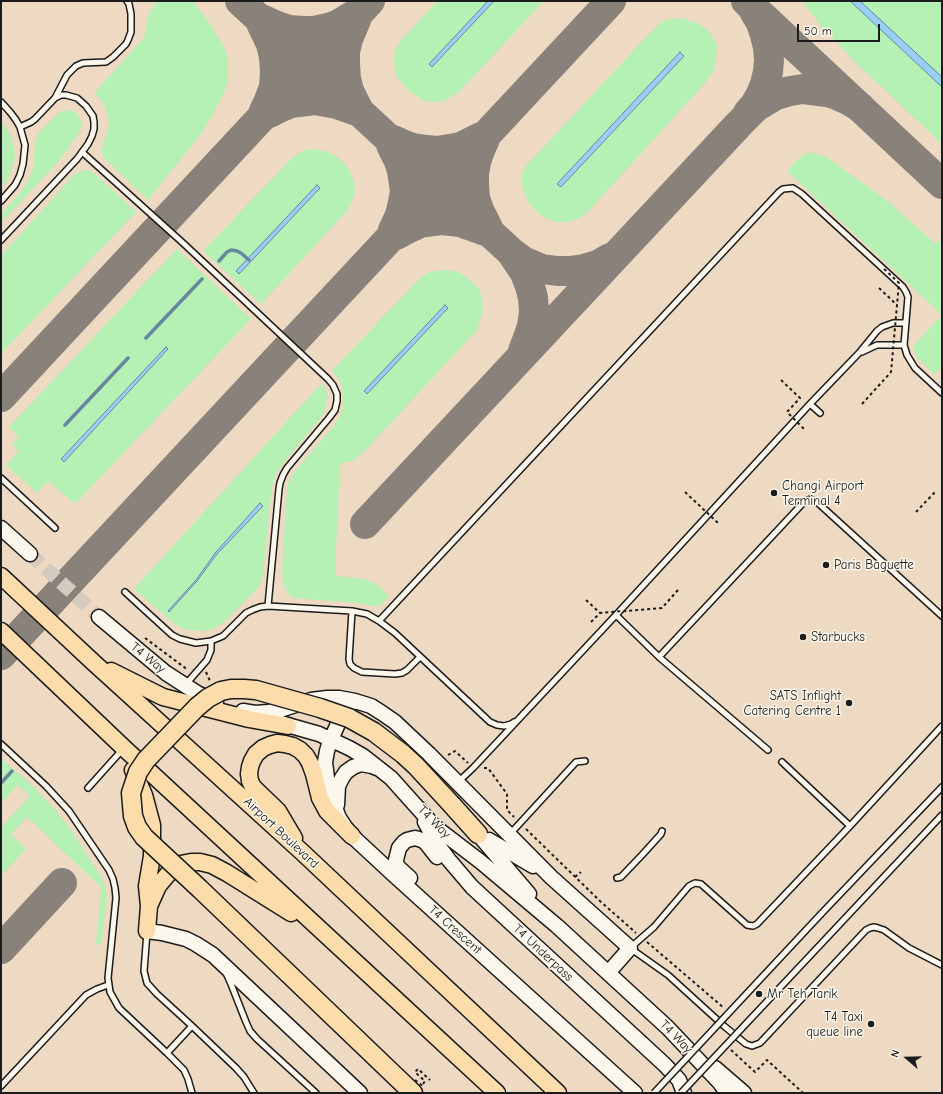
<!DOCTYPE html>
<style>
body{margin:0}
#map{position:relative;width:943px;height:1094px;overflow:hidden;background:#f5e9d9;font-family:"Comic Neue",sans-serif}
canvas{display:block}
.frame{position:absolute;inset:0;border:2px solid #1c1c1c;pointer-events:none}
.north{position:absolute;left:887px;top:1038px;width:40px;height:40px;-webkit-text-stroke:3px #fbf7ec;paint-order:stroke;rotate:290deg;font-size:11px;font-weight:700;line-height:16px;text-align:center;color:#1c1c1c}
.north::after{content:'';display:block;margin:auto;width:14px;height:18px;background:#1c1c1c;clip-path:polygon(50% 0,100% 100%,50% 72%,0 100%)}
.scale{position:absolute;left:797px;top:24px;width:83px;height:18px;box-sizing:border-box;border:2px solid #1c1c1c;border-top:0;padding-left:5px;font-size:12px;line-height:14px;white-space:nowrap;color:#1c1c1c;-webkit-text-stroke:3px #fbf7ec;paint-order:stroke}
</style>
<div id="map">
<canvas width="943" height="1094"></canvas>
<div class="frame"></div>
<div class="north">N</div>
<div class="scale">50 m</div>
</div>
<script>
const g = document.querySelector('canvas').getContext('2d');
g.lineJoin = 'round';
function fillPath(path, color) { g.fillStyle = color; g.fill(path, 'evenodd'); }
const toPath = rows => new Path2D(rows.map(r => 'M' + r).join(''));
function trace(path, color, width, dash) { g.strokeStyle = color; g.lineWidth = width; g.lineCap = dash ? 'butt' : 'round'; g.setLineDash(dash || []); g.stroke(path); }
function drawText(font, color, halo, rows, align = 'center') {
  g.font = font + ' "Comic Neue",sans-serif'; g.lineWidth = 3; g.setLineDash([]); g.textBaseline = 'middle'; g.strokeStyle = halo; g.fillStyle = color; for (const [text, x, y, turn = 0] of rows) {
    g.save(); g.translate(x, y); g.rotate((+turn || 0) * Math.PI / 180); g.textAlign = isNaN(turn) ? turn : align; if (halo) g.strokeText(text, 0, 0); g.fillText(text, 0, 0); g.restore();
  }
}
fillPath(toPath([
 [1,1,942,1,942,1093,1,1093]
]), '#eed9c2');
fillPath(toPath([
 [158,1,193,1,209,23,223,45,228,57,228,81,224,93,212,116,200,135,148,200,103,157,101,150,107,134,109,123,107,113,104,104,94,93,144,38,149,12],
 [438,1,488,1,430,64,432,66,494,1,544,1,459,92,443,101,435,102,425,101,409,91,396,76,394,57,396,48,401,40],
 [802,1,850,1,942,87,942,144,858,65,822,27],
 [860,1,942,1,942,77],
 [677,18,686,19,697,23,707,29,713,37,717,47,716,57,714,70,707,81,586,214,577,219,568,222,557,222,547,219,538,213,530,205,525,195,522,186,522,175,526,166,650,33,659,24,669,19],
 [679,52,684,56,561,187,558,184],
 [71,110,75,112,79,116,81,122,81,127,79,133,57,163,1,223,1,214,19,194,25,187,29,178,33,170,35,142,38,134,43,128,60,112],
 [1,121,11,135,15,153,14,161,11,172,7,181,1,188],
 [315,149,325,151,335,155,343,162,349,170,353,178,355,187,354,196,347,211,261,304,203,251,291,159,297,154,305,150],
 [317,185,319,188,239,274,236,271],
 [814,153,821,155,828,158,890,203,936,244,942,238,942,315,787,171,797,160,805,154],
 [84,170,88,170,95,174,136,212,1,354,1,256,75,174],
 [177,249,251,319,75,504,48,481,37,493,6,465,19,451,12,445,19,437,9,427],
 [165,347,64,462,63,462,61,459],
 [446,270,455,271,465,276,479,289,482,299,483,311,477,330,363,453,353,461,340,463,335,576,366,579,375,583,389,596,383,603,378,606,373,606,359,603,293,598,287,592,283,582,282,571,287,489,289,481,294,472,334,426,341,414,343,404,342,387,340,381,332,371,421,277,433,271],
 [444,305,448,308,367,394,364,391],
 [942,315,942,366,934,375,916,356,913,346],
 [321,384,326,390,328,395,325,409,322,416,286,460,278,470,274,480,271,492,263,574,261,582,258,588,225,621,217,627,209,630,200,631,184,629,175,624,134,589],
 [216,552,217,554,197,581,170,612,169,611,196,580],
 [1,758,38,791,53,807,69,827,100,875,104,882,107,898,101,945,96,944,101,891,101,887,27,817,11,834,26,849,1,876,1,827,30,796,18,785,1,803]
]), '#b5f0b4');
const water = toPath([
 [488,1,494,1,432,67,429,64,488,1],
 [850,1,860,1,942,77,942,87,850,1],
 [680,52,684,56,561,187,557,184,680,52],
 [317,185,320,188,239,274,236,271,317,185],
 [445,305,448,308,367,394,364,391,445,305],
 [166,347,168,349,64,462,61,459,166,347],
 [260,503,263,506,217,554,197,581,169,612,168,611,196,580,216,552,260,503]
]);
fillPath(water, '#99cef7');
trace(water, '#67879f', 1);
trace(toPath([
 [219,261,227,252,231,250,237,251,241,253,249,260],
 [146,338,202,279],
 [65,425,128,358],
 [1,783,12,771]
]), '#67879f', 3.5);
trace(toPath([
 [240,1,511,252,523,261,542,269,557,271,570,271,584,269,598,265,610,258],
 [746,1,942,184],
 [264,20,277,26,289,30,303,31,314,31,328,28,337,25,352,16],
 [356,20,348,39,345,52,345,64,346,79,349,91,358,109],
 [261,23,271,44,274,57,275,72,274,87,268,103,264,111],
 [269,113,281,107,291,103,315,100,337,104,354,110],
 [748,113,755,105,761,94,765,84,768,72,769,60,768,47,765,35,761,23,754,11],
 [485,139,480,150,476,162,474,174,474,185,475,198,479,210,488,228],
 [393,140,402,144,413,148,426,150,438,151,461,147,481,137],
 [391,145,399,161,402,171,405,191,403,203,400,215,393,230],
 [396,235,409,228,420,223,442,220,460,222,485,231],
 [511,252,525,273,530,286,533,298,534,312,532,326,528,338,523,351],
 [1,397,370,1],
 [365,524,739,124,756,107,776,95,790,91,803,89,827,92,837,95,848,100,860,107],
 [1,655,611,1],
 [1,949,62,883]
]), '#88827a', 30);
trace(toPath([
 [30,554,99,617]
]), '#d4cabd', 14, [14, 7]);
const service = toPath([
 [1,102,10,112,16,120,20,127,25,145,23,164,20,175,15,185,1,201],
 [20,127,31,122,35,119,55,98,67,75,76,66,83,63,106,62,113,57,126,44,128,40,131,32,131,14,129,4,127,1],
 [82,152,183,243,328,379,333,385,337,394,337,401,335,410,329,418,287,468,283,475,280,483,279,489,268,606],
 [1,240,77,159,88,144,92,136,94,129,94,122,93,116,86,106,77,98,66,95,61,95,55,98],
 [862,352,877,345,904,345],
 [810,404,820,413],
 [1,478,55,528],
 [125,592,172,635,180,639,196,643,211,641,223,636,246,613,252,610,260,607,268,606,352,611,367,614,379,621,395,633,490,722,497,725,504,726,511,724,514,722],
 [352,611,349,659,350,664,354,668,362,672,395,674,402,673,407,670,420,657],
 [616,615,659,657,768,750],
 [379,621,779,192,783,189,793,188,802,194,903,287,906,292,908,297,904,345,907,355,915,368,942,393],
 [659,657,804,502,811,499,818,503,942,616],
 [186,684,207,660,211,650,211,641],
 [942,726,850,826,757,924,753,926,747,925,701,884,695,883,689,886,654,927,630,948,668,975,724,1026,746,1044,752,1046,760,1043,866,930,870,928,874,927,878,928,884,930,909,948,942,965],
 [1,744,46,786,69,811,109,870,113,879,115,888,116,898,108,978,110,992,119,1008,167,1053,184,1070,188,1079,192,1093],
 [782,762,850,826],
 [458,782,473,768,616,615,810,404,859,353,877,331,882,327,893,323,906,323],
 [88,788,123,749],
 [510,834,576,762,585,761],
 [617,878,621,877,642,855,661,834,662,831],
 [821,914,942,787],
 [836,928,942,815],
 [147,932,144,971,147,983,157,994,192,1026,236,1068,244,1077,254,1093],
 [227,975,231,984,246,1022,250,1031,257,1039,316,1093],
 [167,1053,192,1026],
 [1,1086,86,995,97,989,108,985]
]);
const secondary = toPath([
 [1,528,30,554],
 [99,617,166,673,197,693,216,702],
 [355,701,349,704,345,708,329,744,327,751,325,762,328,786,333,802,339,818,345,827,352,836,393,874,635,1093],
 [243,711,255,713,268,712,280,710,311,700,327,698,339,698,355,701,371,706,382,713,395,722,429,754,551,877,630,948,608,973],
 [277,722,319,734,349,748,363,756,391,778,434,826,447,836,481,862,557,926,668,1028,720,1083,727,1093],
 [337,805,338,786,342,778,346,772,353,767,361,764,372,766,377,768],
 [425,822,437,844,449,860,472,887,665,1065,679,1080,684,1093],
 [478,834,529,894],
 [489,840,533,866],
 [410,878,399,868,396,864,396,860,399,848,404,842,407,840,415,838,422,840,426,843,437,857],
 [147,931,162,933,186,939,196,944,213,955,360,1093],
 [715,1068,744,1093]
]);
const trunk = toPath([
 [1,576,93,662,302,852,558,1093],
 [1,631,124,748,497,1093],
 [111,671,163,697,249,719,288,726],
 [133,770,144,795,152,825,152,856,147,886,149,906,147,931],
 [294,838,278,811,253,787,250,781,249,774,250,767,252,761,256,754,263,748,270,745,277,743,285,744,293,746,300,750,306,756,310,763,314,774,320,798,327,811,352,836],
 [149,906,158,886,173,868,181,864,191,862,200,862,212,865,227,873,291,913]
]);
const motorway = toPath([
 [452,805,478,834],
 [200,889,413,1093]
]);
trace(service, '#1c1c1c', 8);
trace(secondary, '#1c1c1c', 17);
trace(trunk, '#1c1c1c', 19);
trace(motorway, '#1c1c1c', 21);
trace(toPath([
 [879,288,897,305],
 [586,600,600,613],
 [145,638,188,670],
 [206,672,210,681],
 [448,755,455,751,468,763],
 [484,768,488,768,507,794,507,810,514,817],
 [526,829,600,901,636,933],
 [575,877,581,872],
 [647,942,724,1008],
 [731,1050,755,1072,767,1060,803,1093],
 [423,1084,425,1081,415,1072,418,1069,430,1080]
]), '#1c1c1c', 2, [3, 3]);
trace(service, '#fbf7ec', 5);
trace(secondary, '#fbf7ec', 14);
trace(trunk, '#fddcac', 16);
trace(motorway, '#fddcac', 18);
const serviceBridge = toPath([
 [654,1093,821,914],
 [681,1093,836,928]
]);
const motorwayBridge = toPath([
 [200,889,144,837,137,827,133,816,131,793,138,772,146,760,197,707,208,698,221,691,231,689,244,689,256,690,320,708,349,718,374,732,403,754,416,766,452,805]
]);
trace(serviceBridge, '#1c1c1c', 8, []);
trace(motorwayBridge, '#1c1c1c', 21, []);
trace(toPath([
 [781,380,800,398,787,412,805,430],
 [862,404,891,372,899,283,882,267],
 [685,492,718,523],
 [916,512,936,491],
 [591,622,600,613,662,608,678,590],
 [415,1080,424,1087]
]), '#1c1c1c', 2, [3, 3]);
trace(serviceBridge, '#fbf7ec', 5);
trace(motorwayBridge, '#fddcac', 18);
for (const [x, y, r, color] of [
 [774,493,4,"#1c1c1c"],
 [826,565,4,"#1c1c1c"],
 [803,637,4,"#1c1c1c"],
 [849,703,4,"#1c1c1c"],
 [759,994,4,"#1c1c1c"],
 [871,1024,4,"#1c1c1c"]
]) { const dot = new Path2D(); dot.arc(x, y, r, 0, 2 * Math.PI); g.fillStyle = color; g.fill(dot); trace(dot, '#fbf7ec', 1.5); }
drawText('13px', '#1c1c1c', '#fbf7ec', [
 ["Changi Airport",782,486],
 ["Terminal 4",782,501],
 ["Paris Baguette",834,565],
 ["Starbucks",811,637],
 ["SATS Inflight",841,696,"right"],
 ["Catering Centre 1",841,711,"right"],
 ["Mr Teh Tarik",767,994],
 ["T4 Taxi",863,1017,"right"],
 ["queue line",863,1032,"right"]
], 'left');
drawText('13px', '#1c1c1c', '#fbf7ec', [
 ["T4 Way",148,658,39],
 ["T4 Way",434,822,45],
 ["Airport Boulevard",281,833,43],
 ["T4 Crescent",455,930,42],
 ["T4 Underpass",543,953,43],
 ["T4 Way",676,1037,46]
]);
</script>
